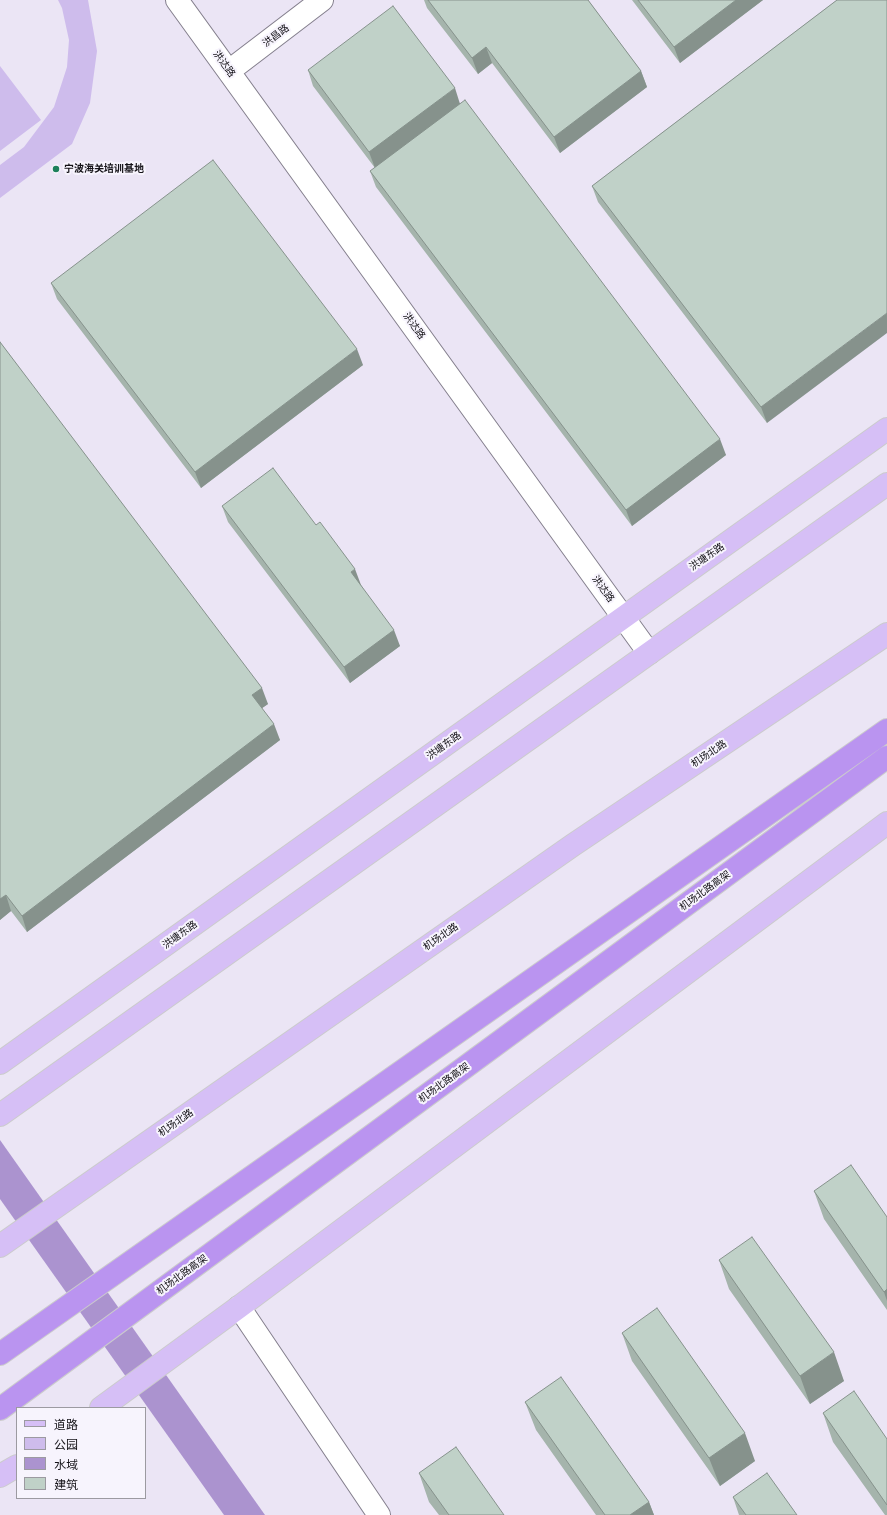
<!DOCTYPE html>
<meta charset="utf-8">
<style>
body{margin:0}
#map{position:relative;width:887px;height:1515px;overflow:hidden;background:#ebe5f5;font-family:Rubik,"Noto Sans SC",sans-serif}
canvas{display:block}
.legend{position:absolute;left:16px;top:1407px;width:130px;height:92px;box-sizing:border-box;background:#f7f4fd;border:1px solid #9c9aa1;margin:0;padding:5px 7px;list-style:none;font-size:12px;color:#141217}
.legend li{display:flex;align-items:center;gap:8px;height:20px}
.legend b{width:20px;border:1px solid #9c9aa1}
</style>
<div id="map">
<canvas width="887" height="1515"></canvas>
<ul class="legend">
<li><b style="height:5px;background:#d6bff6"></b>道路</li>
<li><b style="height:11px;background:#cebcec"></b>公园</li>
<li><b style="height:11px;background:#ab93cf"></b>水域</li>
<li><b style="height:11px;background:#c0d1c8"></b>建筑</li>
</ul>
</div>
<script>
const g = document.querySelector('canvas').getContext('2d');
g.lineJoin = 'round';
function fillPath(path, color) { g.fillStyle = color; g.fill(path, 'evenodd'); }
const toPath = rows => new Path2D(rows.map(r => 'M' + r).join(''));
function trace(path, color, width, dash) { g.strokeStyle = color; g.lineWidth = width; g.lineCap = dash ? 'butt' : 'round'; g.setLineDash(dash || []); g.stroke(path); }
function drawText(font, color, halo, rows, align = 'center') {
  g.font = font + ' Rubik,"Noto Sans SC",sans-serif'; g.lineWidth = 4; g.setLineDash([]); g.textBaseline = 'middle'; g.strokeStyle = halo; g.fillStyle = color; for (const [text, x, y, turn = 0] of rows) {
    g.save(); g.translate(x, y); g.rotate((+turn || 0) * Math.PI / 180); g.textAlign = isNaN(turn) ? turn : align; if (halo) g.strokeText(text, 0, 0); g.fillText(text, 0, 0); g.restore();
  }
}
fillPath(toPath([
 [58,0,88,0,97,51,90,103,72,144,0,198,0,165,24,147,54,107,67,67,69,40,62,8],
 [0,66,41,120,0,151]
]), '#cebcec');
fillPath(toPath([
 [0,1140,265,1515,224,1515,0,1199]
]), '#ab93cf');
const minor = toPath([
 [177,0,649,653],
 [229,71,322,0],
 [239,1307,379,1515]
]);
const major = toPath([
 [0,1063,887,429],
 [0,1115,887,484],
 [0,1246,573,845,887,634],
 [101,1408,239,1307,887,823],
 [0,1476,17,1466]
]);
const highway = toPath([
 [0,1354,887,730],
 [0,1409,887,757]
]);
trace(minor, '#847f8d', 24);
trace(major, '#cbcbcc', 24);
trace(highway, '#cbcbcc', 24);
trace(minor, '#fff', 22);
trace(major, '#d6bff6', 22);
trace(highway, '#ba94f0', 22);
fillPath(toPath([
 [424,0,588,0,641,71,647,87,560,153,492,63,478,74,427,8],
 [632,0,763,0,680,63],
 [837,0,767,423,598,202,592,186],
 [308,70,460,103,726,455,632,526,376,187,370,171,375,168,313,86],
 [51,283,363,365,201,488,57,299],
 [0,342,268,704,262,708,280,740,27,932,11,911,0,920],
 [222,506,361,585,400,646,350,683,228,522],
 [814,1191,887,1217,887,1310,824,1219],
 [719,1260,844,1381,810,1404,729,1289],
 [622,1333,755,1461,720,1486,632,1361],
 [525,1402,649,1502,654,1515,596,1515,536,1430],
 [823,1413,887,1439,887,1515,885,1515,833,1442],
 [419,1473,504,1515,439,1515,429,1502],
 [733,1497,797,1515,739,1515]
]), '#a5b4ac');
fillPath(toPath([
 [736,0,763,0,680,63,674,47],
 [486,47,492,63,478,74,472,58],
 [641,71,647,87,560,153,554,137],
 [455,88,460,104,375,168,369,152],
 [887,313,887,333,767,423,761,407],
 [357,349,363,365,201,488,195,472],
 [720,439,726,455,632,526,626,510],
 [355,569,361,585,357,588,351,572],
 [394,630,400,646,350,683,344,667],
 [262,688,268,704,258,711,252,695],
 [274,724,280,740,27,932,22,916],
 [6,895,11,911,0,920,0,899],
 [887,1289,887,1301,884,1292],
 [834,1352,844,1381,810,1404,800,1376],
 [745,1433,755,1461,720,1486,709,1458],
 [649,1502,654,1515,630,1515]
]), '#86928c');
const building = toPath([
 [428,0,588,0,641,71,554,137,486,47,472,58,428,0],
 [638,0,736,0,674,47,638,0],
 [837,0,887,0,887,313,761,407,592,186,837,0],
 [393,6,455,88,369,152,308,70,393,6],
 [465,100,720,439,626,510,370,171,465,100],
 [213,160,357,349,195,472,51,283,213,160],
 [0,342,262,688,252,695,274,724,22,916,6,895,0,899,0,342],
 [273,468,316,525,320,522,355,569,351,572,394,630,344,667,222,506,273,468],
 [851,1165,887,1217,887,1289,884,1292,814,1191,851,1165],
 [752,1237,834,1352,800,1376,719,1260,752,1237],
 [657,1308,745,1433,709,1458,622,1333,657,1308],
 [561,1377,649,1502,630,1515,605,1515,525,1402,561,1377],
 [854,1391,887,1439,887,1505,823,1413,854,1391],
 [456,1447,504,1515,449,1515,419,1473,456,1447],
 [767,1473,797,1515,746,1515,733,1497,767,1473]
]);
fillPath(building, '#c0d1c8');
trace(building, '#86928c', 1);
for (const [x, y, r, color] of [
 [56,169,4,"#1c805a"]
]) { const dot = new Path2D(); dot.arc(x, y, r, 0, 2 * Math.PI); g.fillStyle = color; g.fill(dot); trace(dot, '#f7f4fd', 1.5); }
drawText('10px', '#141217', '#f7f4fd', [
 ["洪昌路",276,36,-37],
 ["洪达路",224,64,54],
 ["洪达路",414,326,54],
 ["洪塘东路",707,557,-35],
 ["洪达路",603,589,54],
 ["洪塘东路",444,746,-36],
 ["机场北路",709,754,-34],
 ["机场北路高架",705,891,-36],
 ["洪塘东路",180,935,-36],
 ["机场北路",441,937,-35],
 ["机场北路高架",444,1083,-36],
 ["机场北路",176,1123,-35],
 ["机场北路高架",182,1275,-36]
]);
drawText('bold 10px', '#141217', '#f7f4fd', [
 ["宁波海关培训基地",64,169]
], 'left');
</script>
